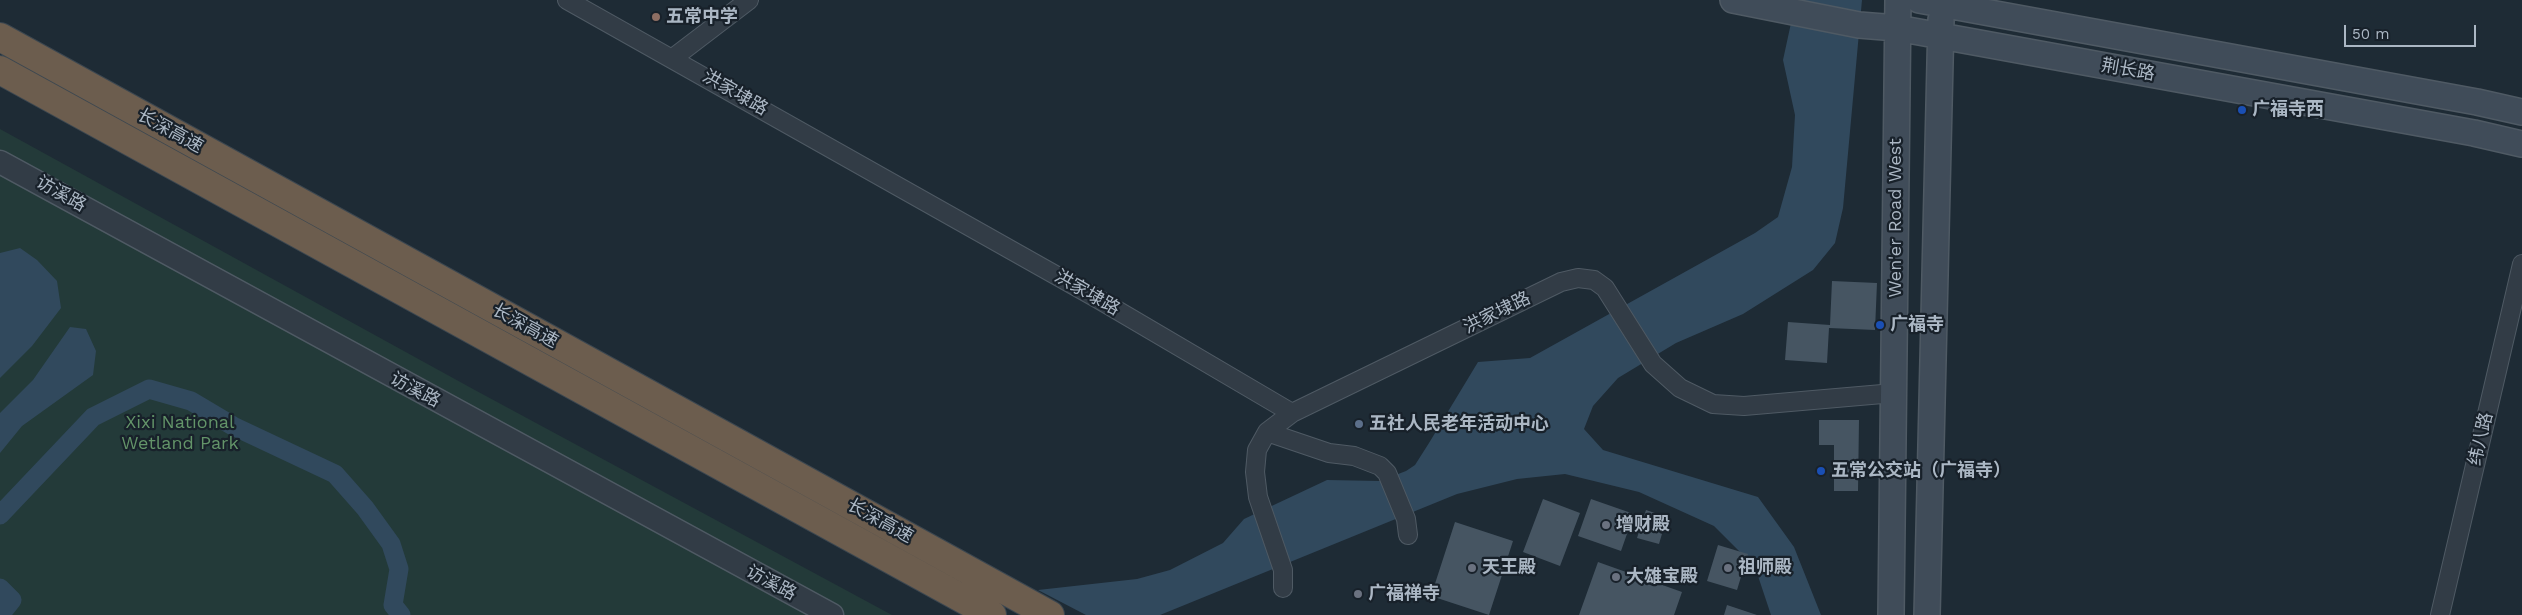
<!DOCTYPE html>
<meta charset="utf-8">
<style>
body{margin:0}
#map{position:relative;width:2522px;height:615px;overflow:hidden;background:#1e2b35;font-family:"Work Sans",sans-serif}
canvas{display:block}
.scale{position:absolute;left:2344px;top:25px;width:132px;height:22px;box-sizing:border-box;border:2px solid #abb7c4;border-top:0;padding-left:6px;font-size:15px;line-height:18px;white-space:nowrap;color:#abb7c4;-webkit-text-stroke:4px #18212a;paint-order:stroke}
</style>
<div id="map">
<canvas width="2522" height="615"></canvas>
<div class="scale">50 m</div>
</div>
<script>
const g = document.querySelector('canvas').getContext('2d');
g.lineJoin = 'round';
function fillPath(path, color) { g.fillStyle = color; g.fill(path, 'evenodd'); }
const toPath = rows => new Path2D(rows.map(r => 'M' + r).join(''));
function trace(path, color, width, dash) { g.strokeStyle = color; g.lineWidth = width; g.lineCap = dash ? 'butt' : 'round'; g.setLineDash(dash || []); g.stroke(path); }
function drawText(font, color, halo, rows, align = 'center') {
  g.font = font + ' "Work Sans","Noto Sans SC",sans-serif'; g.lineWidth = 4.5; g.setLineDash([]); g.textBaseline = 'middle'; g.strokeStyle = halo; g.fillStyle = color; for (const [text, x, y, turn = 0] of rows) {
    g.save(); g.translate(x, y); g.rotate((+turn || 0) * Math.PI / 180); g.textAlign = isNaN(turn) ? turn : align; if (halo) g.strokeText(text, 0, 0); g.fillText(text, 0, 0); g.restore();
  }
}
fillPath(toPath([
 [0,129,473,389,892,615,0,615]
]), '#233a39');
fillPath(toPath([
 [1796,0,1862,0,1843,208,1835,243,1813,270,1743,314,1676,343,1618,378,1593,406,1584,429,1603,450,1758,497,1794,547,1821,615,1771,615,1755,567,1714,526,1639,492,1565,474,1517,479,1457,494,1160,615,1086,615,1038,590,1137,579,1170,570,1223,543,1244,519,1327,480,1380,481,1406,471,1415,465,1429,443,1478,362,1530,358,1755,233,1778,217,1792,167,1795,115,1783,60],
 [20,248,37,260,57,281,61,308,32,346,0,378,0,253],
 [70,327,86,329,96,351,93,375,22,426,0,453,0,413,33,380]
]), '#31495d');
trace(toPath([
 [0,515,93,417,149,389,191,401,233,426,335,474,365,508,391,544,399,569,393,605,401,615],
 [0,588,12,600,0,615]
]), '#31495d', 19);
fillPath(toPath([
 [1832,281,1877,283,1875,330,1829,328,1827,363,1785,360,1788,322,1830,325],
 [1819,420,1859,420,1858,491,1834,491,1834,445,1819,445],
 [1543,499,1580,513,1560,566,1523,552],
 [1591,499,1634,514,1621,551,1578,536],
 [1646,510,1667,517,1659,544,1637,538],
 [1455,522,1513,541,1489,615,1431,596],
 [1718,545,1748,554,1737,590,1707,581],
 [1598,562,1682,592,1674,615,1579,615],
 [1727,605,1757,615,1724,615]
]), '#465562');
const minor = toPath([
 [567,0,1098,299,1292,413],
 [673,58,749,0],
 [1267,432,1329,453,1354,456,1380,466,1387,473,1406,519,1408,535],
 [1283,588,1283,570,1258,497,1255,472,1257,450,1267,432,1292,413,1561,282,1578,278,1594,280,1605,288,1653,364,1680,388,1713,404,1744,406,1894,393],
 [2440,615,2522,264]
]);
const tertiary = toPath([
 [0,162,832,615]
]);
const secondary = toPath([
 [1733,0,1859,25,1897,28,2474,133,2522,144],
 [1919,0,2477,102,2522,112],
 [1891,615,1898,0],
 [1927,615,1941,20]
]);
const motorway = toPath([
 [0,37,1050,615],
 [0,70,992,615]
]);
trace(minor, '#4f5a64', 20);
trace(tertiary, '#4f5a64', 25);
trace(secondary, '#4f5a64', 28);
trace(motorway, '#3c4750', 30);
trace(minor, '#323c46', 18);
trace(tertiary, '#323c46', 22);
trace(secondary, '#404c59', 25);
trace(motorway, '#6c5d4e', 28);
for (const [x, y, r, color] of [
 [656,17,5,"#8d6e63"],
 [2242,110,5,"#1a4fb4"],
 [1880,325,5,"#1a4fb4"],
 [1359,424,5,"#5c6f8a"],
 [1821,471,5,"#1a4fb4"],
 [1606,525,5,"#6b7280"],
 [1472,568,5,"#6b7280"],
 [1728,568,5,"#6b7280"],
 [1616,577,5,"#6b7280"],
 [1358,594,5,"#6b7280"]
]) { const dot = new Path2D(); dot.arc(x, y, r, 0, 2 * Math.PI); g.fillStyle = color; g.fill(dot); trace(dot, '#18212a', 2); }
drawText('bold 18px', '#abb7c4', '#18212a', [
 ["五常中学",666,17],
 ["广福寺西",2252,110],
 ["广福寺",1890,325],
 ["五社人民老年活动中心",1369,424],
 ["五常公交站（广福寺）",1831,471],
 ["增财殿",1616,525],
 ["天王殿",1482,568],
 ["祖师殿",1738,568],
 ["大雄宝殿",1626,577],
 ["广福禅寺",1368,594]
], 'left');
drawText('18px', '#abb7c4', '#18212a', [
 ["荆长路",2128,70,10],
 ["洪家埭路",735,93,30],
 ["长深高速",170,131,29],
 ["访溪路",61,194,29],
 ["Wen'er Road West",1896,218,-90],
 ["洪家埭路",1087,293,30],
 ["洪家埭路",1497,313,-26],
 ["长深高速",525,326,29],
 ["访溪路",415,390,28],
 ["纬八路",2481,439,-77],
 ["长深高速",880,521,29],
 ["访溪路",771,583,28]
]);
drawText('18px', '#639469', '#18212a', [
 ["Xixi National",180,423],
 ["Wetland Park",180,444]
]);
</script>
